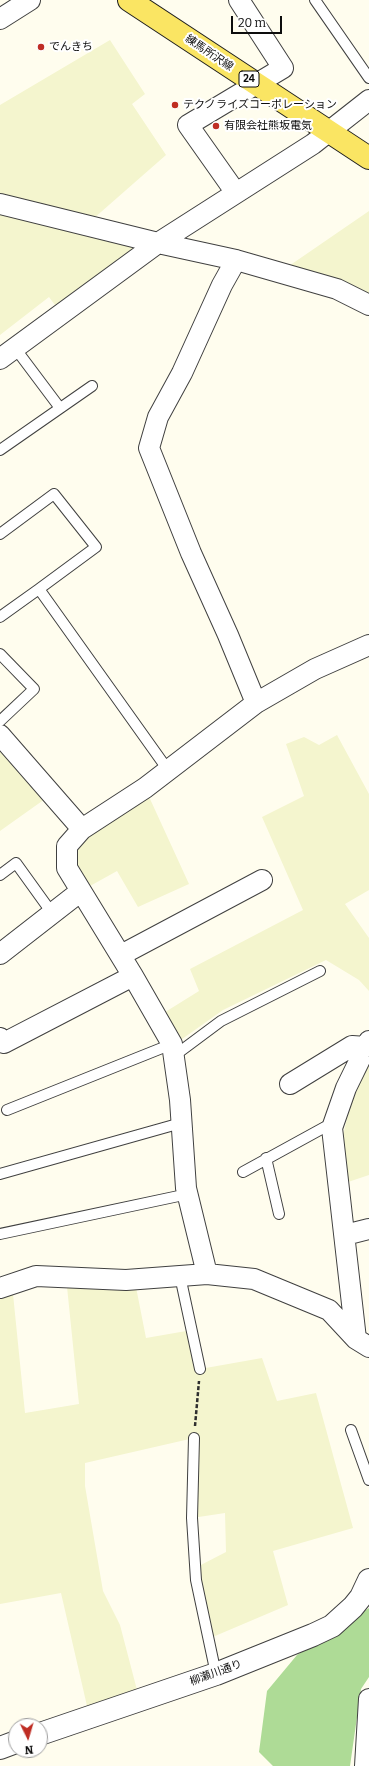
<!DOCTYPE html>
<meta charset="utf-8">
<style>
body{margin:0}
#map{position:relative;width:369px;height:1766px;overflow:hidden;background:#fffdee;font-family:Bitter,serif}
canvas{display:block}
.north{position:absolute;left:8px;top:1718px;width:40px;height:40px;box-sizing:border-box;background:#fff;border:1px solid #9e9e9e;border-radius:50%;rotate:175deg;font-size:11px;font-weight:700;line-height:16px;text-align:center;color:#0d0d0d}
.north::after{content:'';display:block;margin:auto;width:14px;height:18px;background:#bf2d24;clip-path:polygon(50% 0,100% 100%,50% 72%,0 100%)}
.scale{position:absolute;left:231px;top:16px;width:51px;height:18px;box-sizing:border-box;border:2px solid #0d0d0d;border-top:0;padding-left:5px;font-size:12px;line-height:14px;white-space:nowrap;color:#0d0d0d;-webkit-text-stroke:3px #fff;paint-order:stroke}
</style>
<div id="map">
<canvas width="369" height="1766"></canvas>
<div class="north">N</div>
<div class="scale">20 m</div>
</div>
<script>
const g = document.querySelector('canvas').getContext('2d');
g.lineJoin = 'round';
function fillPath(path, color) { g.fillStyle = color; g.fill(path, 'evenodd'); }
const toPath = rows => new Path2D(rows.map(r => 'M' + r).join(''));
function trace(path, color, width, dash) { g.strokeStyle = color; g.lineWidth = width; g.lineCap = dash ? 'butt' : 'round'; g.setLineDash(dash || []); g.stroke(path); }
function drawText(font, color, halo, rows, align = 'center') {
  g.font = font + ' Bitter,"Noto Sans JP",serif'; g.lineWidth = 4; g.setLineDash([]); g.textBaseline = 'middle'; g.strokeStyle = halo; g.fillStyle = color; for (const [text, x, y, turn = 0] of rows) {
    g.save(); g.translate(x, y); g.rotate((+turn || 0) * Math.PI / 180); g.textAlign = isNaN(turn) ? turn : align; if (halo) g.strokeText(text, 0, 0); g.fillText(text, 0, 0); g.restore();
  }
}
fillPath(toPath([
 [110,40,145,94,132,104,166,155,93,219,0,197,0,105],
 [0,209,133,247,134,254,58,309,49,297,0,335],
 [369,211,369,298,286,268],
 [0,735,52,794,0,831],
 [337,735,369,794,369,890,345,904,369,938,369,991,359,980,326,960,223,1010,175,1044,162,1014,199,991,190,969,303,910,262,817,304,796,286,744,304,737,319,745],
 [145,788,189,884,138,907,117,871,81,891,67,868,82,829],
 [369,1063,369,1175,348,1182,343,1135,354,1090],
 [66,1277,135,1282,146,1338,192,1330,200,1369,262,1358,277,1401,316,1393,353,1528,273,1551,288,1605,208,1639,195,1568,226,1552,225,1513,192,1518,194,1438,85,1463,85,1486,103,1591,120,1625,137,1690,87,1706,61,1593,0,1604,0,1288,12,1284,25,1413,79,1404]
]), '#f4f5ce');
fillPath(toPath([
 [369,1608,369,1677,361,1689,350,1766,273,1766,259,1752,267,1691,297,1655]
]), '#aedb96');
const service = toPath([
 [315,0,369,78],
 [15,348,60,408],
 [0,450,92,386],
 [0,534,54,494,96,547,39,589,168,770],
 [0,617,39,589],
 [0,654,34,689,0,721],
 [0,875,16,863,52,913],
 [174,1056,221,1021,320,971],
 [7,1110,172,1044],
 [266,1158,279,1214],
 [243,1172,325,1127,332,1128],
 [0,1174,181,1123],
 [0,1234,188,1194],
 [180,1276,200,1369],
 [351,1430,369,1480],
 [194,1438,192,1518,196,1580,216,1674]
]);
const minor = toPath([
 [0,19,30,0],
 [236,193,188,125,283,68,239,0],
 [0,204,158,243,236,260,337,289,369,305],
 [236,260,222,285,182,373,158,417,149,448,191,553,228,635,256,703],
 [0,359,158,243,313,144,369,100],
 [0,735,82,829],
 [0,954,81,891],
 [121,955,262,880],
 [0,1038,4,1043,133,976],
 [290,1084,352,1046,366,1047],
 [345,1235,369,1229],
 [207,1274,186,1188,180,1100,172,1044,133,976,67,868,67,846,82,829,145,788,256,703,315,669,369,645],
 [0,1288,36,1276,126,1280,207,1274,254,1279,329,1310,356,1339,369,1347],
 [356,1339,332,1128,346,1088,369,1041],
 [365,1766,369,1699]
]);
const tertiary = toPath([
 [40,1734,216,1674,313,1635,332,1626,353,1607,361,1597,369,1580],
 [0,1748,16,1742]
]);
const primary = toPath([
 [129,0,369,158]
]);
trace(service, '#404040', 12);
trace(minor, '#404040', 22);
trace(tertiary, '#404040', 24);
trace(primary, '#1e1e1e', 24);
trace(toPath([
 [195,1426,199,1381]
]), '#2f2f2f', 2.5, [4, 2]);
trace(service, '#fff', 10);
trace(minor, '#fff', 20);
trace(tertiary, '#fff', 22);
trace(primary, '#fae563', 22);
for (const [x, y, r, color] of [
 [41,47,4,"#bf2d24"],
 [175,105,4,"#bf2d24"],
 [216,126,4,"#bf2d24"]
]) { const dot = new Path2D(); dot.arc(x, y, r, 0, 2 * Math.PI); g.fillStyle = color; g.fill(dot); trace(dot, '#fff', 1.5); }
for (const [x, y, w] of [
 [249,79,20]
]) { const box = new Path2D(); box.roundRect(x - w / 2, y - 8, w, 16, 3); g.fillStyle = '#fff'; g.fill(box); trace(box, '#0d0d0d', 1); }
drawText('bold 10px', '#0d0d0d', null, [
 ["24",249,79]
]);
drawText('11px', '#0d0d0d', '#fff', [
 ["でんきち",49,47],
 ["テクノライズコーポレーション",183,105],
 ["有限会社熊坂電気",224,126]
], 'left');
drawText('11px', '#0d0d0d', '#fff', [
 ["練馬所沢線",209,53,34],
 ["柳瀬川通り",216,1673,-20]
]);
</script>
